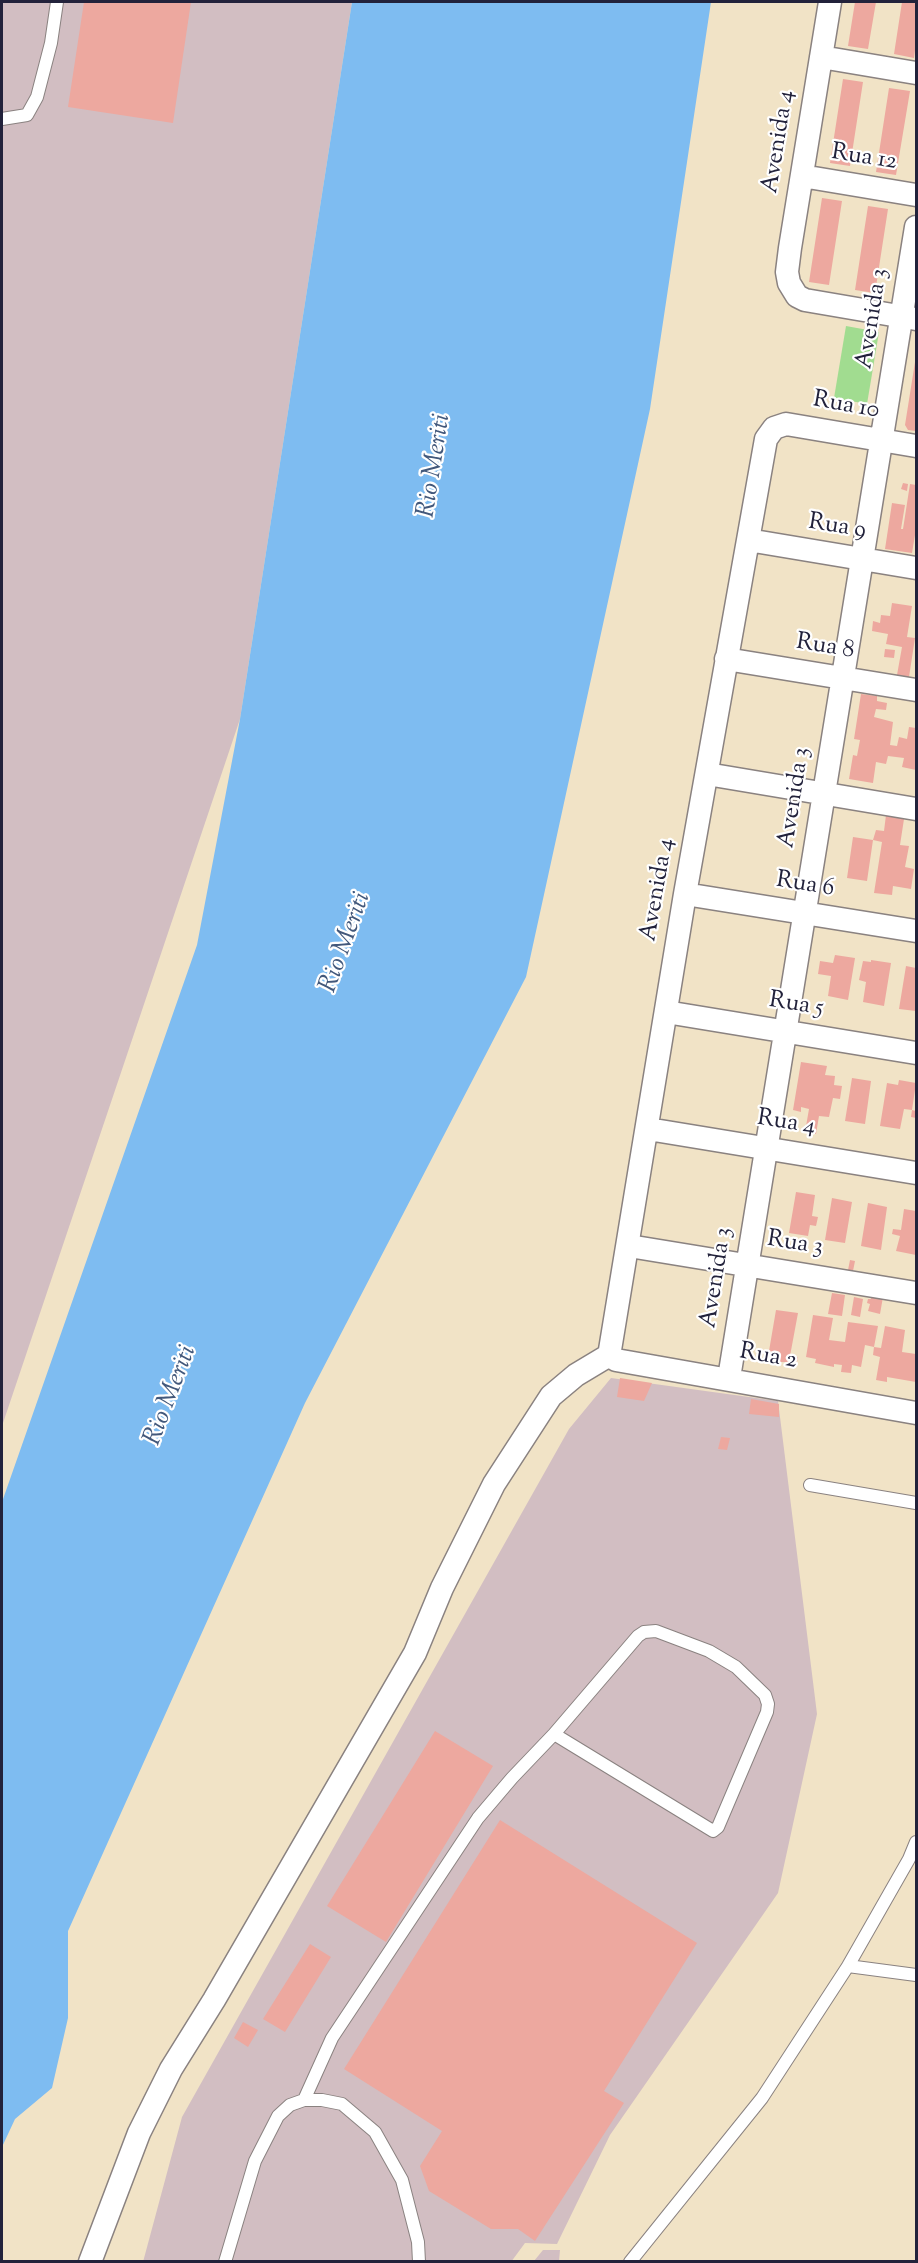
<!DOCTYPE html>
<style>
body{margin:0}
#map{position:relative;width:918px;height:2263px;overflow:hidden;background:#f1e3c6;font-family:"Sorts Mill Goudy",serif}
canvas{display:block}
.frame{position:absolute;inset:0;border:3px solid #22223b;pointer-events:none}
</style>
<div id="map">
<canvas width="918" height="2263"></canvas>
<div class="frame"></div>
</div>
<script>
const g = document.querySelector('canvas').getContext('2d');
g.lineJoin = 'round';
function fillPath(path, color) { g.fillStyle = color; g.fill(path, 'evenodd'); }
const toPath = rows => new Path2D(rows.map(r => 'M' + r).join(''));
function trace(path, color, width, dash) { g.strokeStyle = color; g.lineWidth = width; g.lineCap = dash ? 'butt' : 'round'; g.setLineDash(dash || []); g.stroke(path); }
function drawText(font, color, halo, rows, align = 'center') {
  g.font = font + ' "Sorts Mill Goudy",serif'; g.lineWidth = 4.5; g.setLineDash([]); g.textBaseline = 'middle'; g.strokeStyle = halo; g.fillStyle = color; for (const [text, x, y, turn = 0] of rows) {
    g.save(); g.translate(x, y); g.rotate((+turn || 0) * Math.PI / 180); g.textAlign = isNaN(turn) ? turn : align; if (halo) g.strokeText(text, 0, 0); g.fillText(text, 0, 0); g.restore();
  }
}
fillPath(toPath([
 [2,2,352,2,240,719,2,1426],
 [611,1378,778,1401,817,1714,778,1893,610,2135,557,2244,525,2243,511,2262,143,2262,182,2117,569,1429],
 [543,2250,560,2250,559,2261,534,2261]
]), '#d2bec2');
fillPath(toPath([
 [846,326,879,332,867,404,834,398]
]), '#a1dc90');
fillPath(toPath([
 [352,2,711,2,650,409,526,977,305,1403,68,1931,68,2018,52,2088,15,2119,2,2147,2,1502,197,945,240,719]
]), '#7ebcf1');
fillPath(toPath([
 [84,2,191,2,173,123,68,107],
 [855,2,876,2,868,49,848,46],
 [902,2,916,2,916,43,914,58,894,54],
 [843,79,863,82,850,166,830,163],
 [889,88,910,91,896,175,876,172],
 [822,198,842,201,829,285,809,282],
 [868,206,888,209,875,293,855,290],
 [915,362,916,362,916,431,908,430,905,425],
 [903,483,908,484,907,491,901,489],
 [910,484,916,485,916,529,912,553,885,549,892,503,905,505,901,529,903,529],
 [892,603,912,606,907,637,915,638,909,677,897,675,902,647,886,644,888,634,872,631,873,621,880,623,881,615,890,616],
 [885,649,895,650,894,658,884,657],
 [861,694,877,696,877,701,887,703,886,710,876,709,874,717,893,722,890,745,897,746,899,737,907,739,909,727,916,728,916,770,902,767,904,758,888,756,886,764,876,762,873,783,849,779,853,755,857,756,860,740,854,739],
 [886,815,904,819,900,845,909,846,905,867,914,869,911,889,893,886,892,895,874,893,882,842,873,840,876,830,884,831],
 [853,837,873,840,867,881,847,878],
 [835,955,855,958,848,1000,828,996,831,976,818,974,820,961,833,963],
 [871,960,891,963,884,1006,863,1002,866,982,859,980,863,961,871,962],
 [906,966,916,968,916,1011,899,1009],
 [801,1062,827,1066,825,1075,835,1076,834,1085,842,1086,840,1099,833,1098,829,1117,819,1116,816,1134,805,1132,809,1109,801,1107,801,1112,793,1110],
 [852,1078,871,1081,865,1124,845,1121],
 [899,1080,916,1083,912,1110,904,1109,900,1129,880,1126,887,1083,898,1085],
 [912,1110,916,1111,916,1118,911,1117],
 [796,1192,815,1195,812,1216,818,1217,816,1226,810,1225,808,1236,789,1233],
 [832,1198,852,1202,845,1243,825,1240],
 [868,1203,887,1207,881,1250,861,1246],
 [904,1209,916,1211,916,1255,896,1251,900,1236,892,1234,893,1229,901,1230],
 [850,1260,855,1261,853,1271,848,1270],
 [832,1293,845,1295,842,1316,828,1314],
 [871,1295,883,1297,880,1314,868,1311,870,1304,867,1303,868,1299,871,1299],
 [854,1297,863,1299,860,1317,851,1315],
 [776,1310,798,1313,790,1356,798,1357,797,1362,778,1362,780,1354,769,1351],
 [813,1315,833,1318,829,1340,845,1342,848,1322,878,1326,874,1347,865,1345,861,1367,852,1365,851,1373,841,1372,842,1365,834,1364,834,1367,815,1363,816,1359,806,1357],
 [885,1326,905,1330,902,1352,916,1354,916,1382,887,1377,887,1382,876,1380,880,1357,873,1355,874,1347,881,1348],
 [620,1378,652,1383,644,1401,617,1397],
 [751,1399,779,1404,779,1417,749,1414],
 [721,1437,730,1438,727,1450,718,1449],
 [435,1731,493,1766,386,1942,327,1906],
 [500,1820,697,1943,604,2091,624,2103,535,2241,518,2229,491,2229,429,2191,420,2166,442,2131,344,2069],
 [310,1944,331,1957,285,2032,263,2019],
 [243,2022,258,2030,248,2047,234,2038]
]), '#eda89f');
const lane = toPath([
 [2,119,27,115,37,97,51,43,57,2],
 [810,1485,916,1503],
 [848,1966,916,1975],
 [304,2100,332,2038,478,1818,512,1778,554,1734,638,1636,644,1632,656,1631,709,1651,736,1667,765,1695,768,1704,767,1712,718,1827,713,1831,554,1734],
 [225,2262,255,2161,278,2116,290,2105,304,2100,322,2100,342,2104,375,2132,402,2180,418,2242,419,2262],
 [630,2262,762,2098,848,1966,909,1859,916,1842]
]);
const street = toPath([
 [830,2,790,248,787,272,789,283,797,296,805,300,916,319],
 [821,57,916,73],
 [802,176,916,195],
 [916,446,786,424,774,428,766,439,685,894,610,1350,612,1357,616,1360,916,1413],
 [748,540,916,568],
 [726,659,916,690],
 [707,774,916,809],
 [685,894,916,931],
 [666,1012,916,1053],
 [648,1129,916,1173],
 [629,1246,916,1293],
 [729,1378,916,227],
 [90,2262,139,2133,171,2069,214,2000,415,1653,442,1588,494,1484,551,1396,576,1375,611,1354]
]);
trace(lane, '#8a8280', 14);
trace(street, '#8a8280', 25);
trace(lane, '#fff', 12);
trace(street, '#fff', 22);
drawText('24px', '#22223b', '#fff', [
 ["Avenida 4",780,142,-81],
 ["Rua 12",864,159,9],
 ["Avenida 3",874,319,-81],
 ["Rua 10",846,407,10],
 ["Rua 9",837,528,9],
 ["Rua 8",825,648,9],
 ["Avenida 3",796,798,-81],
 ["Rua 6",805,886,9],
 ["Avenida 4",659,890,-80],
 ["Rua 5",796,1006,9],
 ["Rua 4",786,1124,9],
 ["Rua 3",795,1245,9],
 ["Avenida 3",718,1278,-81],
 ["Rua 2",768,1358,10]
]);
drawText('italic 26px', '#42587b', '#fff', [
 ["Rio Meriti",436,466,-81],
 ["Rio Meriti",347,943,-70],
 ["Rio Meriti",172,1396,-69]
]);
</script>
